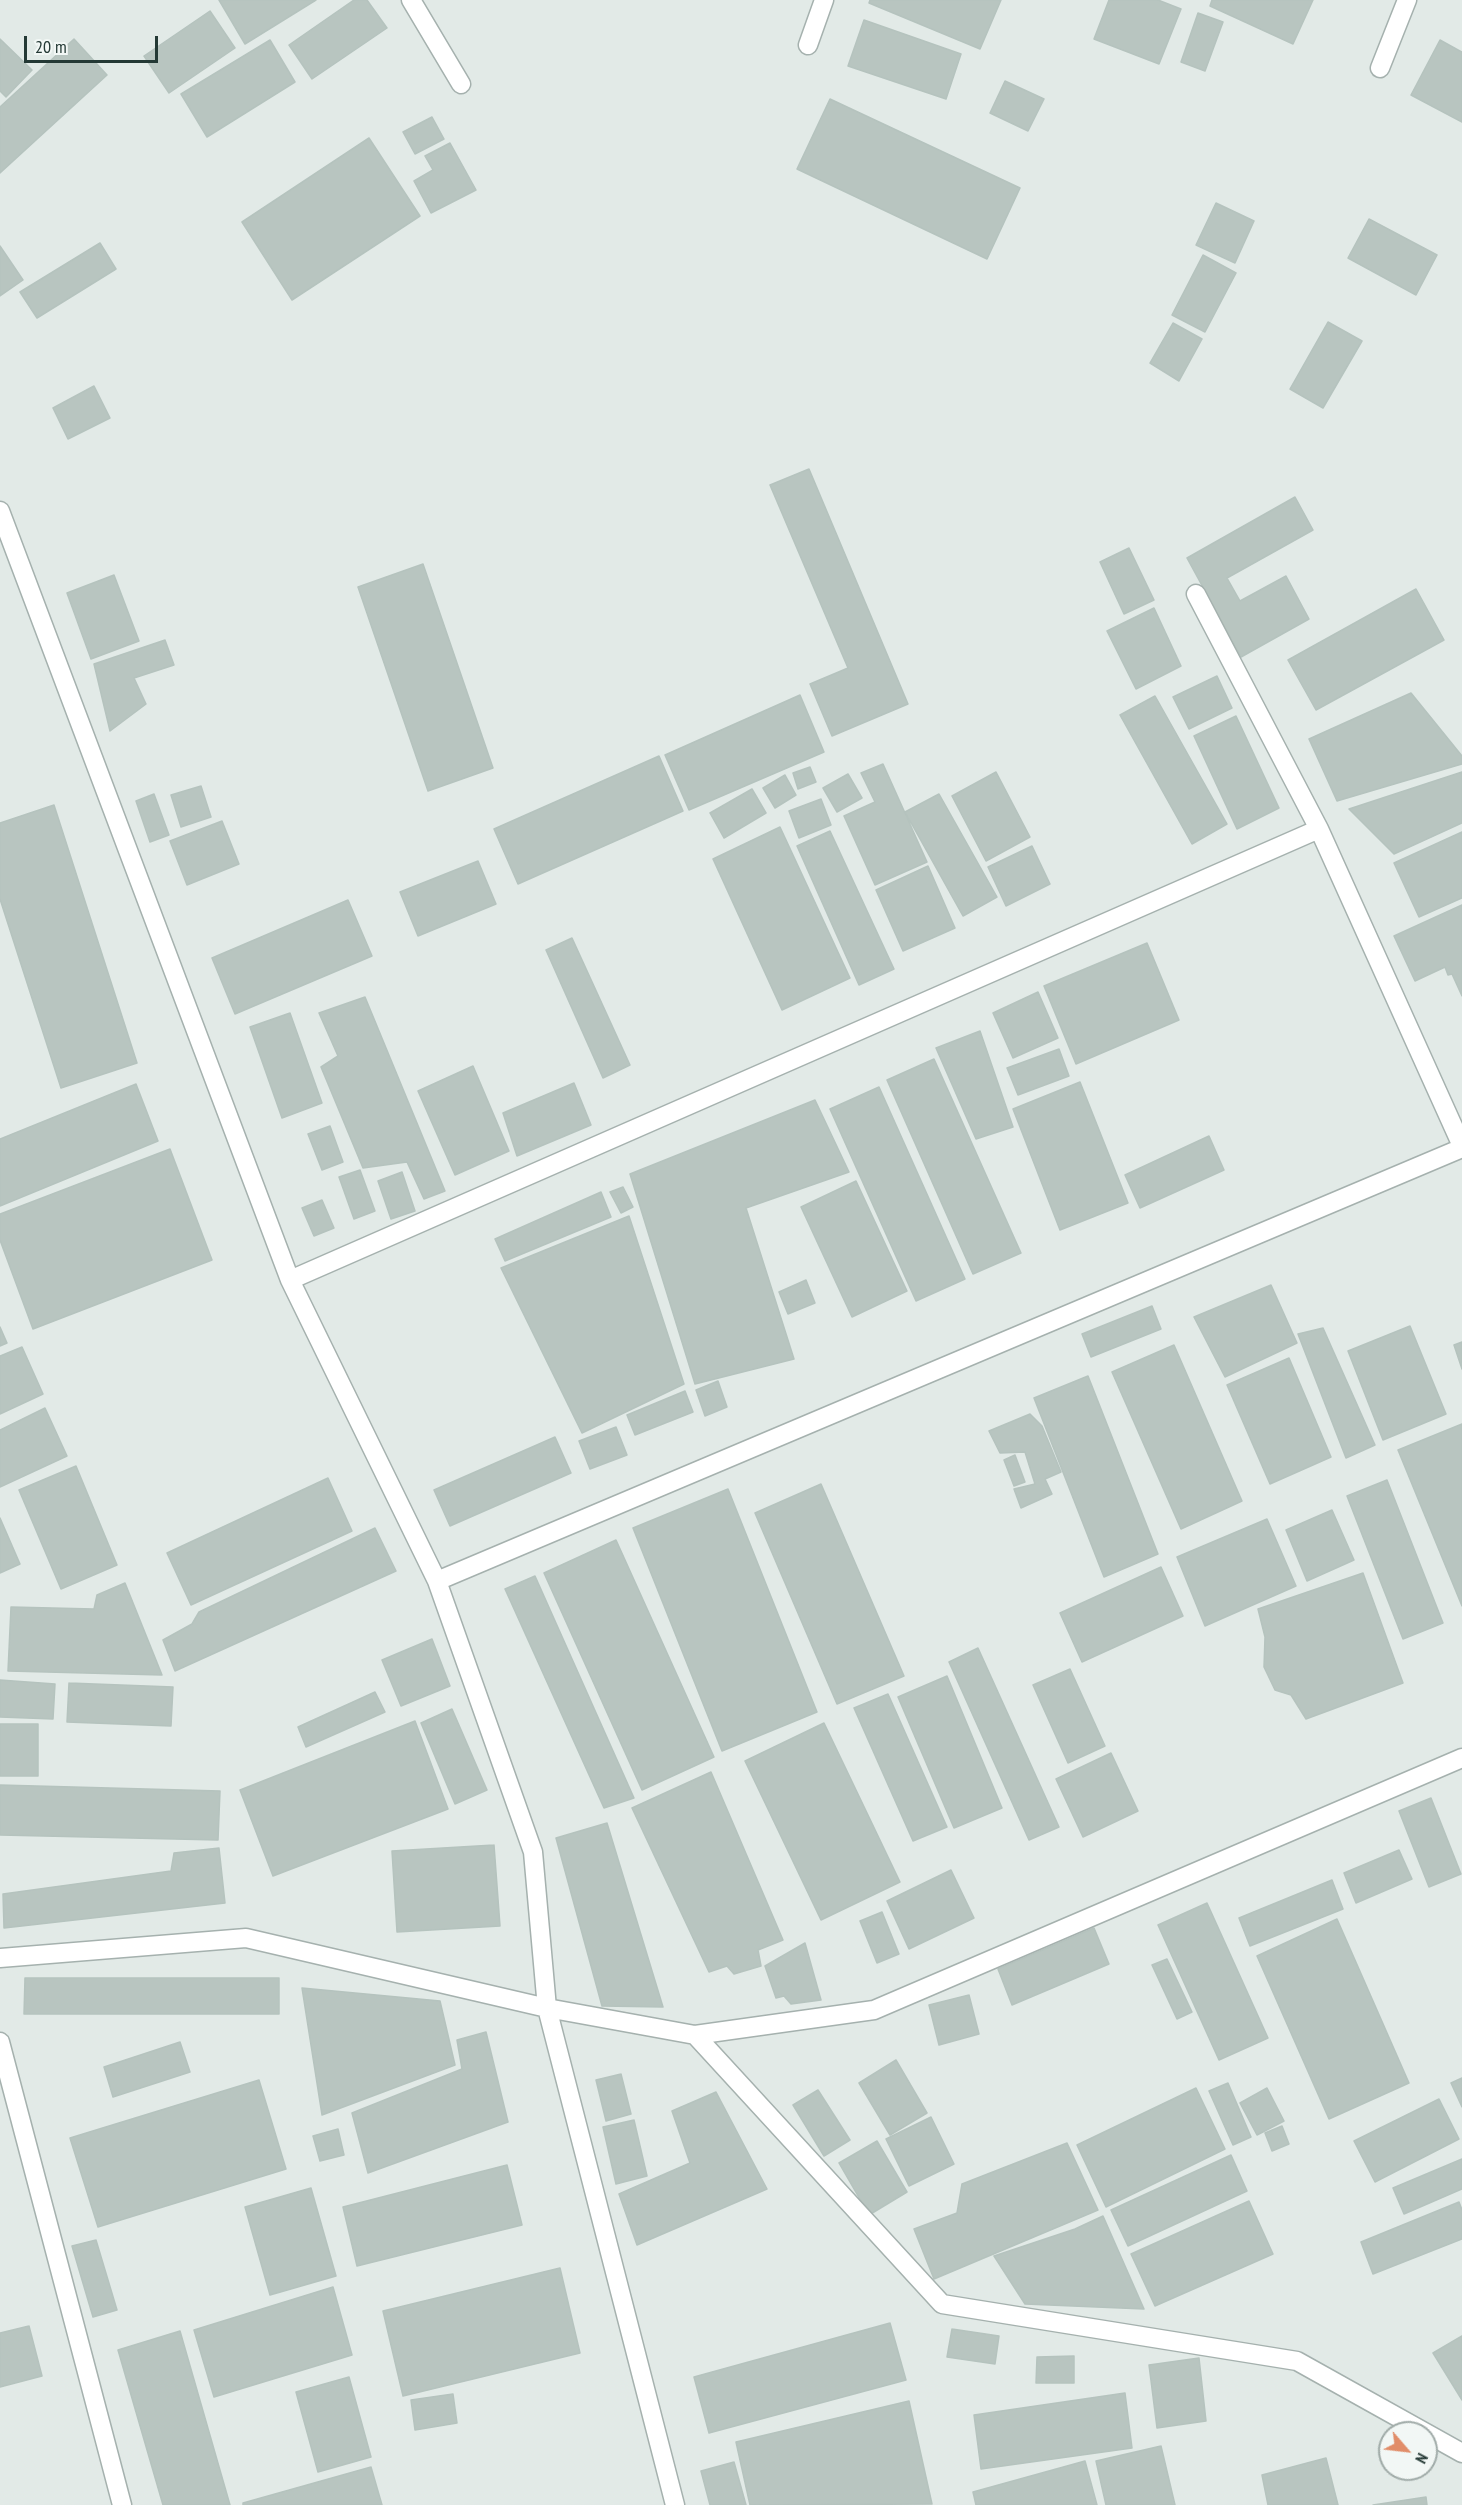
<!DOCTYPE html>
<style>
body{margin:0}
#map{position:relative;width:1462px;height:2505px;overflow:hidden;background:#e2eae7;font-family:"PT Sans Narrow",sans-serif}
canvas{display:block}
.north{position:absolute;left:1378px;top:2421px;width:60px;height:60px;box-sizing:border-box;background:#f2f7f5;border:2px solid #a0aba8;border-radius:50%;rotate:118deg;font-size:16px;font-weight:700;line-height:24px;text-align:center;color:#243935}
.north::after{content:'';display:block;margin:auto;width:21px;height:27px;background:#e18d69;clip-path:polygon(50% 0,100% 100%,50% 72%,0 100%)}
.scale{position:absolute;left:24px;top:36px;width:134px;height:27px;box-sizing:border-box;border:3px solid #243935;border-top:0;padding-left:8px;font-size:18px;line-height:21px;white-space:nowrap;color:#243935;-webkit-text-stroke:4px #f2f7f5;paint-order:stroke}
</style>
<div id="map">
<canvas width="1462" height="2505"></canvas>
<div class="north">N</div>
<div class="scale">20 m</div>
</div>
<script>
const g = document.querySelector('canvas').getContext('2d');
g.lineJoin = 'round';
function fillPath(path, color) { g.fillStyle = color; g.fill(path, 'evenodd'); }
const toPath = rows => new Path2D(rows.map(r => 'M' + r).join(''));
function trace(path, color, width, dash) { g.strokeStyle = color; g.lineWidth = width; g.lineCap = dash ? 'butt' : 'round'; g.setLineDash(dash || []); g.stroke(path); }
const building = toPath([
 [219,0,316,0,245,44,219,0],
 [354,0,367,0,387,28,312,79,289,45,354,0],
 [870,0,1001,0,980,49,869,3,870,0],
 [1109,0,1158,0,1181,9,1159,64,1094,39,1109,0],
 [1212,0,1313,0,1293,44,1210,6,1212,0],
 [210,11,235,48,169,93,144,56,210,11],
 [1198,13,1223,22,1205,71,1181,62,1198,13],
 [864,20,961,54,946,99,848,66,864,20],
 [0,39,32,70,6,97,0,91,0,39],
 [74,39,107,75,0,173,0,107,74,39],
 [270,40,295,82,207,137,181,94,270,40],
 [1440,40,1462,52,1462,122,1411,95,1440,40],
 [1005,81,1044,99,1028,131,990,113,1005,81],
 [830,99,1020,188,987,259,797,169,830,99],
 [432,117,444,139,415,154,403,132,432,117],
 [369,138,420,216,292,300,242,222,369,138],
 [450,143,476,190,431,213,414,181,433,170,425,156,450,143],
 [1216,203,1254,221,1235,263,1196,245,1216,203],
 [1369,219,1437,255,1416,295,1348,258,1369,219],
 [100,243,116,269,37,318,20,292,100,243],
 [0,246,23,280,0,296,0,246],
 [1203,255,1236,273,1205,332,1172,315,1203,255],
 [1328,322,1362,341,1323,408,1290,389,1328,322],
 [1173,323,1202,339,1179,381,1150,363,1173,323],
 [94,386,110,418,68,439,53,408,94,386],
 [809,469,908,704,832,736,810,684,848,668,770,485,809,469],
 [1295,497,1313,530,1227,578,1240,601,1286,576,1309,619,1241,657,1187,558,1295,497],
 [1129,548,1154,600,1124,614,1100,562,1129,548],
 [423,564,493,768,428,791,358,587,423,564],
 [114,575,139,641,91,659,67,593,114,575],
 [1416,589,1444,640,1316,710,1288,660,1416,589],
 [1154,608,1181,666,1136,689,1107,631,1154,608],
 [165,640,174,665,134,678,146,704,110,731,94,664,165,640],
 [1217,676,1232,708,1189,729,1173,697,1217,676],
 [1411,693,1462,756,1462,764,1337,801,1309,739,1411,693],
 [800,695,824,752,689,810,665,755,800,695],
 [1155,696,1227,824,1192,844,1120,715,1155,696],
 [1236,716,1279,808,1237,829,1194,736,1236,716],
 [659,756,683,811,518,884,494,829,659,756],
 [883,764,927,862,875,885,844,816,875,802,861,773,883,764],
 [810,767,816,782,798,789,793,773,810,767],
 [996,772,1030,837,986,861,952,796,996,772],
 [1462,772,1462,823,1394,854,1349,809,1462,772],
 [848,774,862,798,837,812,823,788,848,774],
 [785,775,796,795,775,808,763,788,785,775],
 [201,786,211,817,181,827,171,795,201,786],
 [752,789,766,813,724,838,710,813,752,789],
 [154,794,169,835,150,842,136,801,154,794],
 [939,794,997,897,963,916,905,812,939,794],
 [821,799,831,825,799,838,789,811,821,799],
 [54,805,137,1063,61,1088,0,899,0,823,54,805],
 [222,821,239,864,187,885,170,841,222,821],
 [780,827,850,978,782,1010,713,859,780,827],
 [830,831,894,969,859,985,797,846,830,831],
 [1462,832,1462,898,1419,917,1394,863,1462,832],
 [1032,846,1050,884,1006,906,988,867,1032,846],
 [478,861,496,904,418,936,400,892,478,861],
 [928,866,955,928,903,951,876,890,928,866],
 [348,900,372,956,235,1014,212,958,348,900],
 [1462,905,1462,996,1452,974,1448,975,1445,967,1415,981,1394,936,1462,905],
 [572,938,630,1065,603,1078,546,950,572,938],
 [1147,943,1179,1020,1076,1064,1044,986,1147,943],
 [1038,992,1058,1038,1013,1058,993,1013,1038,992],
 [365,997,445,1191,424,1199,407,1162,363,1168,321,1067,338,1056,319,1013,365,997],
 [290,1013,322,1103,282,1118,250,1027,290,1013],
 [980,1031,1013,1127,976,1139,936,1048,980,1031],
 [1059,1049,1069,1076,1018,1095,1007,1068,1059,1049],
 [934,1059,1021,1253,973,1274,887,1080,934,1059],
 [473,1066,509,1151,455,1175,418,1091,473,1066],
 [1080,1082,1128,1203,1060,1230,1013,1109,1080,1082],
 [574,1083,591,1125,517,1156,503,1113,574,1083],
 [136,1084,158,1141,0,1206,0,1139,136,1084],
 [879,1087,965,1279,916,1301,830,1109,879,1087],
 [815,1100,849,1172,746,1208,794,1359,695,1384,630,1174,815,1100],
 [330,1126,343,1162,322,1170,308,1134,330,1126],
 [1209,1136,1224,1170,1140,1208,1125,1175,1209,1136],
 [170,1149,212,1260,33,1329,0,1240,0,1214,170,1149],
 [360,1170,375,1211,354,1219,339,1177,360,1170],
 [402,1172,415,1211,391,1219,378,1181,402,1172],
 [856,1181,907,1291,852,1317,801,1207,856,1181],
 [623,1187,633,1207,621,1213,610,1192,623,1187],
 [601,1192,611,1217,505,1261,495,1239,601,1192],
 [322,1200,334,1228,314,1236,302,1208,322,1200],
 [629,1216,684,1384,582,1433,501,1268,629,1216],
 [806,1280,815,1303,788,1314,779,1292,806,1280],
 [1271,1285,1297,1343,1225,1377,1194,1317,1271,1285],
 [1152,1306,1161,1329,1091,1357,1082,1334,1152,1306],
 [1410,1326,1446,1414,1383,1440,1348,1351,1410,1326],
 [0,1327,7,1343,0,1346,0,1327],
 [1323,1328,1375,1445,1346,1458,1298,1334,1323,1328],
 [1462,1342,1462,1369,1454,1345,1462,1342],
 [1174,1345,1242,1501,1181,1529,1112,1372,1174,1345],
 [22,1347,43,1394,0,1414,0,1356,22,1347],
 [1289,1358,1331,1457,1270,1484,1227,1385,1289,1358],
 [1088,1376,1158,1554,1104,1577,1034,1398,1088,1376],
 [718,1381,727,1407,705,1416,696,1390,718,1381],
 [685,1391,693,1412,635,1435,627,1415,685,1391],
 [45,1408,67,1456,0,1487,0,1430,45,1408],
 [1030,1414,1042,1426,1061,1472,1045,1479,1052,1494,1021,1508,1014,1489,1035,1484,1025,1452,1000,1453,989,1431,1030,1414],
 [1462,1424,1462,1606,1398,1450,1462,1424],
 [616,1427,627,1455,590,1469,579,1441,616,1427],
 [555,1437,571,1473,450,1526,434,1490,555,1437],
 [1015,1455,1025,1482,1014,1486,1004,1460,1015,1455],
 [76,1466,117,1565,61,1589,19,1490,76,1466],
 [328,1478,352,1531,191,1605,167,1553,328,1478],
 [1387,1480,1443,1623,1403,1639,1347,1496,1387,1480],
 [821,1484,904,1676,837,1704,755,1513,821,1484],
 [728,1489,817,1712,722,1751,633,1528,728,1489],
 [1332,1510,1354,1560,1307,1581,1286,1530,1332,1510],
 [0,1518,20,1564,0,1573,0,1518],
 [1267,1519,1296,1586,1205,1626,1177,1557,1267,1519],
 [375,1528,396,1571,175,1671,163,1640,192,1624,199,1612,375,1528],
 [616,1540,714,1757,642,1790,544,1573,616,1540],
 [1161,1567,1183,1616,1082,1662,1060,1613,1161,1567],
 [1363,1573,1403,1683,1306,1719,1291,1695,1275,1690,1264,1667,1265,1637,1258,1609,1363,1573],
 [535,1576,634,1798,604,1808,505,1589,535,1576],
 [125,1583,162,1675,8,1671,11,1607,94,1609,97,1595,125,1583],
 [432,1639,450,1686,401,1706,382,1660,432,1639],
 [978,1648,1059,1827,1029,1840,949,1662,978,1648],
 [1070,1669,1105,1746,1068,1763,1033,1685,1070,1669],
 [947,1676,1002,1808,954,1828,898,1697,947,1676],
 [0,1680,55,1684,53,1719,0,1717,0,1680],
 [69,1683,173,1687,171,1726,67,1722,69,1683],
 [375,1692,385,1712,306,1747,298,1727,375,1692],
 [888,1694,947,1827,913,1841,854,1708,888,1694],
 [452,1709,487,1790,455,1804,421,1723,452,1709],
 [415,1721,448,1809,273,1876,240,1790,415,1721],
 [824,1723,900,1882,821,1920,745,1761,824,1723],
 [0,1724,38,1724,38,1776,0,1776,0,1724],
 [1111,1753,1138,1811,1083,1837,1056,1779,1111,1753],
 [711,1772,783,1940,758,1950,761,1966,734,1974,727,1966,709,1972,632,1808,711,1772],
 [0,1785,220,1791,218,1840,0,1835,0,1785],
 [1431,1798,1461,1874,1429,1887,1399,1811,1431,1798],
 [607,1823,663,2007,602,2006,556,1838,607,1823],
 [494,1845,500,1926,397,1932,392,1851,494,1845],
 [219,1848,225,1903,4,1928,3,1894,171,1871,174,1853,219,1848],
 [1399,1850,1412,1879,1356,1903,1344,1873,1399,1850],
 [951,1870,974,1918,909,1949,887,1901,951,1870],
 [1332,1880,1343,1909,1250,1946,1239,1918,1332,1880],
 [1207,1903,1268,2038,1219,2060,1158,1925,1207,1903],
 [882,1912,899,1954,877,1963,860,1921,882,1912],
 [1337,1919,1409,2083,1329,2119,1257,1956,1337,1919],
 [1094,1928,1109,1964,1012,2005,998,1969,1094,1928],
 [805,1943,821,2000,791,2004,784,1996,776,1998,765,1966,805,1943],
 [1167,1959,1192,2012,1177,2019,1152,1965,1167,1959],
 [25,1978,279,1978,279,2014,24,2014,25,1978],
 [302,1988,440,2001,455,2065,322,2115,302,1988],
 [969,1995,979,2034,939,2045,929,2005,969,1995],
 [486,2032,508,2122,368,2173,352,2113,462,2069,457,2040,486,2032],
 [180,2042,190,2072,113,2097,104,2067,180,2042],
 [896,2060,927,2113,890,2135,859,2083,896,2060],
 [621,2074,631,2114,606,2121,596,2080,621,2074],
 [1462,2078,1462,2107,1451,2083,1462,2078],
 [259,2080,286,2169,98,2227,70,2138,259,2080],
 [1228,2083,1251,2137,1233,2145,1209,2091,1228,2083],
 [1196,2088,1225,2149,1106,2207,1077,2145,1196,2088],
 [1267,2088,1284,2121,1257,2135,1240,2103,1267,2088],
 [818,2090,850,2140,824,2156,793,2105,818,2090],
 [716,2092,767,2189,637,2245,619,2194,690,2163,672,2111,716,2092],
 [1439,2099,1459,2139,1375,2182,1354,2141,1439,2099],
 [931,2117,954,2164,909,2186,886,2139,931,2117],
 [634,2120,647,2176,616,2184,603,2127,634,2120],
 [1282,2126,1289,2144,1272,2151,1265,2133,1282,2126],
 [338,2129,344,2155,320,2161,313,2136,338,2129],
 [877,2141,907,2192,869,2215,839,2163,877,2141],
 [1067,2143,1098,2210,934,2279,914,2229,957,2213,962,2184,1067,2143],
 [1231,2155,1247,2191,1128,2246,1111,2210,1231,2155],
 [1462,2159,1462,2189,1404,2214,1393,2188,1462,2159],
 [507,2165,522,2225,357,2266,343,2207,507,2165],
 [311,2188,336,2276,270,2295,245,2207,311,2188],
 [1249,2201,1273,2254,1155,2306,1131,2254,1249,2201],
 [1459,2202,1462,2210,1462,2239,1373,2274,1361,2242,1459,2202],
 [1103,2216,1144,2309,1025,2304,994,2256,1075,2229,1103,2216],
 [96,2240,117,2310,93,2317,72,2246,96,2240],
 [560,2268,580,2353,403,2396,383,2311,560,2268],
 [333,2287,352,2355,214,2397,194,2330,333,2287],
 [890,2323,906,2380,709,2433,694,2377,890,2323],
 [29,2326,42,2376,0,2387,0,2333,29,2326],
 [952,2329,999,2336,995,2364,947,2357,952,2329],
 [180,2331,230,2505,163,2505,118,2350,180,2331],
 [1462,2336,1462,2400,1433,2353,1462,2336],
 [1074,2356,1074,2383,1036,2383,1037,2357,1074,2356],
 [1199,2358,1206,2421,1157,2428,1149,2365,1199,2358],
 [349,2377,371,2457,318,2472,296,2392,349,2377],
 [1125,2393,1132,2448,981,2469,974,2415,1125,2393],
 [453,2394,457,2423,415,2430,411,2400,453,2394],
 [909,2401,932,2504,750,2505,736,2442,909,2401],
 [1161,2446,1175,2505,1106,2505,1096,2461,1161,2446],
 [1326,2458,1338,2505,1268,2505,1262,2475,1326,2458],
 [1085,2461,1097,2505,976,2505,973,2492,1085,2461],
 [734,2462,746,2505,710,2505,701,2471,734,2462],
 [371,2467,382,2505,243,2505,243,2503,371,2467],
 [1426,2497,1427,2505,1373,2505,1426,2497]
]);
fillPath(building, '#b8c5c0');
trace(building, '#b5c3be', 1.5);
const minor = toPath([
 [411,0,461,84],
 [808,45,824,0],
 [1380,68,1407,0],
 [0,511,290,1280,437,1581,533,1852,547,2008,675,2505],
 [1196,594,1319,829,1462,1146],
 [290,1280,1319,829],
 [437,1581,1462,1148],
 [0,1958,246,1938,547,2008,695,2035,942,2304,1297,2361,1462,2453],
 [695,2035,874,2010,1462,1758],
 [0,2042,122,2505]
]);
trace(minor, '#a5b1ae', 21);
trace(minor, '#fff', 18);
</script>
